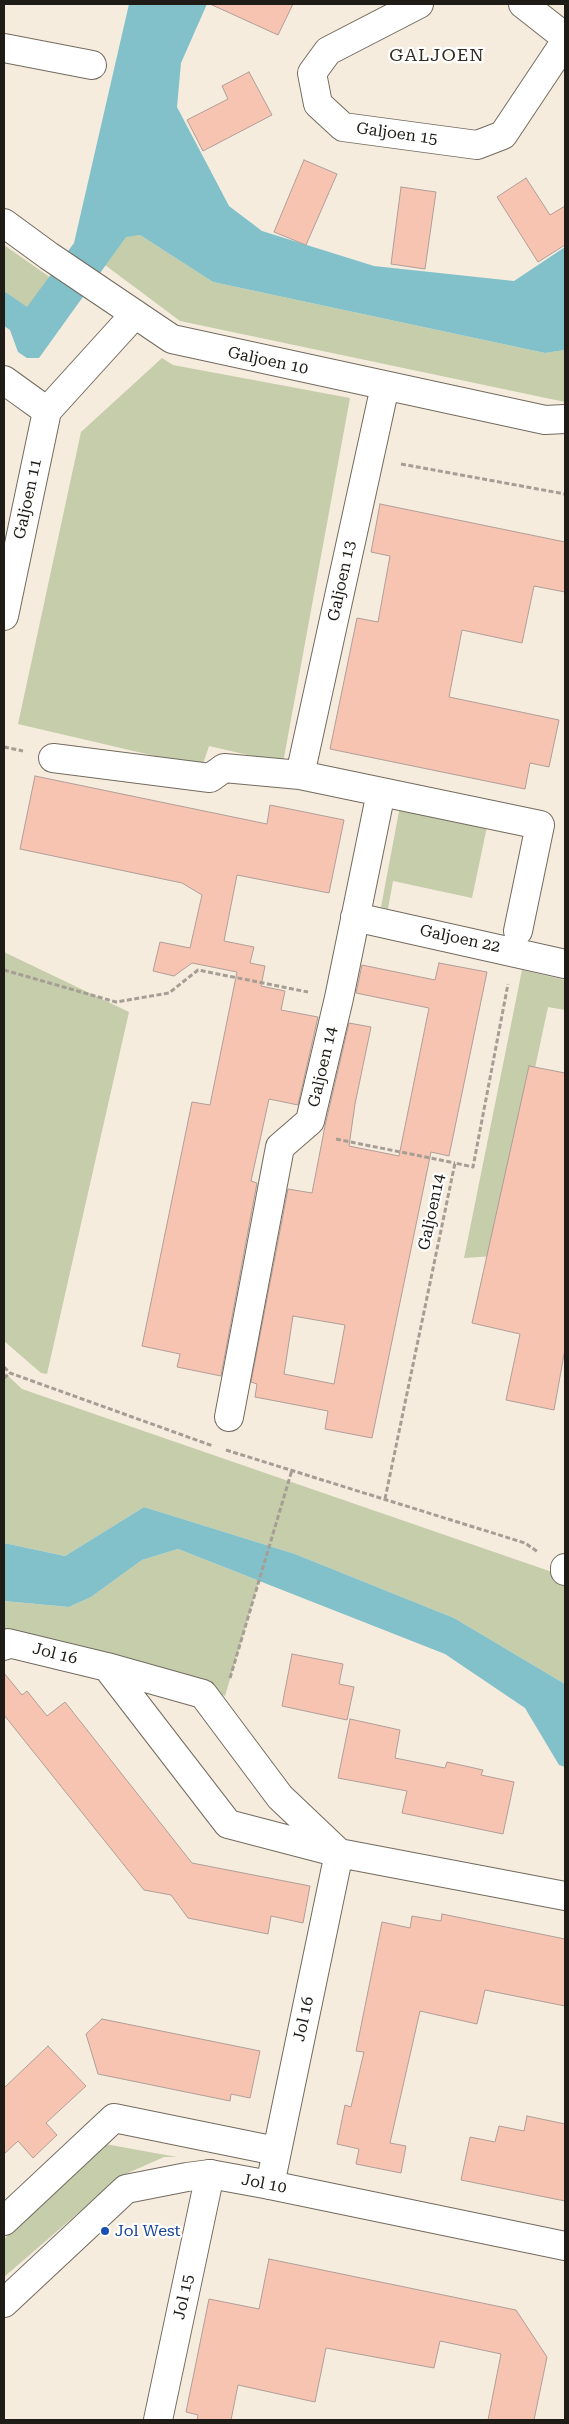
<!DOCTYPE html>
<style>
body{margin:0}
#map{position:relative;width:569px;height:2424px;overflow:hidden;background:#f6ecde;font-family:"Roboto Serif",serif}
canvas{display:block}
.frame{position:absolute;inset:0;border:5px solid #1f1c17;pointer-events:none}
</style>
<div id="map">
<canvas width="569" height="2424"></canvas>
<div class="frame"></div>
</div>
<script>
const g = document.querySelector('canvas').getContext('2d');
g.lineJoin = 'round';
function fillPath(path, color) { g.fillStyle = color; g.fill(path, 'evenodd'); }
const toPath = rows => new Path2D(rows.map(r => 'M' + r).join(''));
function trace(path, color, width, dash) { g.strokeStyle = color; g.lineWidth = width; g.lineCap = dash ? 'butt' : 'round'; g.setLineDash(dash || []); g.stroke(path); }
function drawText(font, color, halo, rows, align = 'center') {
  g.font = font + ' "Roboto Serif",serif'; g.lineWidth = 4.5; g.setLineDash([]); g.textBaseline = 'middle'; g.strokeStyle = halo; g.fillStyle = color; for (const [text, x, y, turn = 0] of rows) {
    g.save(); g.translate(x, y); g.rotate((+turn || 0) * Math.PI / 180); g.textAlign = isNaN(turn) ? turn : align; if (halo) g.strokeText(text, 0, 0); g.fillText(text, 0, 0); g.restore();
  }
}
fillPath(toPath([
 [140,235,213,282,545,353,565,350,565,402,180,321,105,265,126,236],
 [4,245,51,278,27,308,4,291],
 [162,358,173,365,350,398,283,763,209,746,202,767,18,724,81,432],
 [400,806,488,822,472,898,393,881,388,909,381,907],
 [4,952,129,1012,47,1374,41,1373,4,1341],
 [522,970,565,980,565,1010,548,1007,495,1256,464,1258],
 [4,1372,22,1389,555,1573,565,1582,565,1684,454,1618,295,1554,144,1507,65,1556,4,1543],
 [178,1549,259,1581,225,1696,204,1688,4,1637,4,1601,69,1607,91,1597,142,1560],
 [105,2144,177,2157,164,2157,121,2176,4,2277,4,2239]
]), '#c5cdaa');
fillPath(toPath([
 [129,4,207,4,181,63,177,107,229,206,262,231,374,266,514,281,565,247,565,350,545,353,213,282,140,235,126,237,39,358,27,358,18,352,10,330,4,326,4,291,27,307,74,243],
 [144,1507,295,1554,454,1618,565,1684,565,1767,559,1765,525,1708,445,1654,178,1549,142,1560,91,1597,69,1607,4,1601,4,1543,65,1556]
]), '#82c1ca');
const building = toPath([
 [210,4,293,4,278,35,210,4],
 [249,72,272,115,203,151,187,120,228,99,222,86,249,72],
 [304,160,337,174,306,245,274,232,304,160],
 [526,178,550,215,565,206,565,245,538,262,497,197,526,178],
 [401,187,436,192,425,269,391,264,401,187],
 [380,504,565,542,565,592,534,586,522,643,462,630,449,697,559,720,549,767,530,763,525,789,330,749,357,618,378,622,390,556,371,552,380,504],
 [35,776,267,824,270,805,344,820,329,893,237,875,224,941,254,947,250,963,265,966,261,986,285,991,281,1010,318,1017,298,1105,269,1099,251,1181,257,1183,221,1376,177,1367,180,1354,142,1346,192,1102,210,1105,237,972,192,963,174,976,153,971,160,942,190,948,202,895,182,883,20,849,35,776],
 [439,963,487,972,449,1156,431,1152,372,1438,325,1429,328,1411,255,1397,257,1384,251,1382,288,1189,312,1193,325,1126,349,1023,371,1027,355,1104,349,1146,399,1156,429,1008,356,993,362,965,435,980,439,963],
 [293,1316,345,1325,334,1384,284,1374,293,1316],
 [529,1066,565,1073,565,1349,554,1410,506,1400,520,1334,472,1323,529,1066],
 [292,1654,343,1664,339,1684,354,1687,347,1720,282,1706,292,1654],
 [4,1673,22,1695,27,1691,47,1716,65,1702,192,1863,310,1886,303,1923,271,1916,268,1934,188,1918,171,1895,144,1890,4,1715,4,1673],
 [350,1719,400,1730,395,1758,445,1768,447,1762,483,1770,481,1775,514,1782,503,1834,402,1813,407,1791,338,1778,350,1719],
 [442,1914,565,1939,565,2006,485,1990,477,2024,420,2011,390,2143,406,2146,401,2173,356,2164,359,2149,337,2144,345,2105,351,2107,364,2052,356,2051,382,1922,410,1928,412,1916,441,1921,442,1914],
 [102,2019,260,2051,250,2098,231,2094,230,2101,98,2074,86,2034,102,2019],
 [48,2046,86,2086,46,2123,57,2135,33,2158,18,2141,4,2154,4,2088,48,2046],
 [527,2116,565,2124,565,2201,461,2180,470,2137,495,2142,499,2126,524,2131,527,2116],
 [269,2259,516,2310,547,2357,534,2420,488,2420,501,2354,440,2341,434,2368,326,2348,315,2402,238,2385,231,2420,197,2420,198,2415,186,2412,209,2299,259,2309,269,2259]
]);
fillPath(building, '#f8c4b2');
trace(building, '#af9e98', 1);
const street = toPath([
 [419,4,328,51,312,73,318,104,343,127,477,145,503,135,565,42],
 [523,4,565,37],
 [4,48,92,65],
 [4,223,49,256,172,339,545,420,565,419],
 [4,380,47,411],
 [4,616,47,411,135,314],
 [53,758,210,778,224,768,300,775,540,825,518,931],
 [300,775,385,386],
 [355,917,565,964],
 [229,1417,280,1147,310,1121,339,998,381,792],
 [565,1571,565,1568],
 [4,1646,8,1643,107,1667,228,1824,339,1853,565,1896],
 [107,1667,203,1694,280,1797,339,1853,270,2185],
 [4,2221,114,2118,276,2151],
 [158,2420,210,2174]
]);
const secondary = toPath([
 [4,2303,126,2189,187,2177,210,2174,270,2185,565,2246]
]);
trace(street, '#736b5f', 30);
trace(secondary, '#736b5f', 30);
trace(toPath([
 [401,464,565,494],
 [4,747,23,751],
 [4,970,116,1002,169,993,198,970,308,992],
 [336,1139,455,1163],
 [4,1367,10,1373,213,1446],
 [4,1378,10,1373],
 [226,1450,525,1543,538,1552],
 [385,1499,455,1163,473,1167,508,984],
 [230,1678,292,1470]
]), '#a69e94', 3, [5, 2.5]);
trace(street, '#fff', 28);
trace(secondary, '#fff', 28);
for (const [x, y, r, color] of [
 [105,2231,5,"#1a4fb4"]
]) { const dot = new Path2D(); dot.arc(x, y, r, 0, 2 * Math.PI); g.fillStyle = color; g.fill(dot); trace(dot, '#fff', 2); }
drawText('16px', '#1f1c17', '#fff', [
 ["Galjoen 15",397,134,8],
 ["Galjoen 10",268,361,12],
 ["Galjoen 11",28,499,-78],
 ["Galjoen 13",342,581,-78],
 ["Galjoen 22",460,939,12],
 ["Galjoen 14",323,1067,-77],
 ["Galjoen14",432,1212,-78],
 ["Jol 16",55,1654,14],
 ["Jol 16",304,2019,-78],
 ["Jol 10",264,2184,11],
 ["Jol 15",184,2297,-78]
]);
drawText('16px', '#164399', '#fff', [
 ["Jol West",115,2231]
], 'left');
g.letterSpacing = '1px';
drawText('18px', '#322a20', '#fff', [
 ["GALJOEN",437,56]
]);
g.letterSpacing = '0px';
</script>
